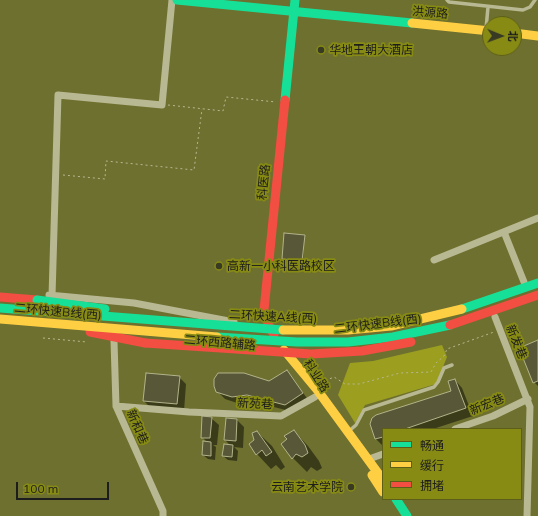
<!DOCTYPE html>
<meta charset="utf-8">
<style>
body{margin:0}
#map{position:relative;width:538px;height:516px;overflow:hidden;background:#6e702f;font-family:Mulish,"Noto Sans SC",sans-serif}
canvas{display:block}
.legend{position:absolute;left:382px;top:428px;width:140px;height:72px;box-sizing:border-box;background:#878b14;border:1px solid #5d5f18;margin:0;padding:5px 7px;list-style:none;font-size:12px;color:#1d1d1d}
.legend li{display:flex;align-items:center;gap:8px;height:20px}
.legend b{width:20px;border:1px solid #5d5f18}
.north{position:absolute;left:482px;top:16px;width:40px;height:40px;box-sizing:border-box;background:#878b14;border:1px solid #5d5f18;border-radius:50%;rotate:91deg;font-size:11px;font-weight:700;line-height:16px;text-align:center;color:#1d1d1d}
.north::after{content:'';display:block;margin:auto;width:14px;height:18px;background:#393a23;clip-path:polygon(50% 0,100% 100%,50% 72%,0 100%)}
.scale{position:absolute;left:16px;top:482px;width:93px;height:18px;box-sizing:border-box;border:2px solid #1d1d1d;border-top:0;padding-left:5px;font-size:12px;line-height:14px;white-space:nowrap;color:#1d1d1d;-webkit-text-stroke:3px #878b14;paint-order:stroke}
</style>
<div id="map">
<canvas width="538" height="516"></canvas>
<ul class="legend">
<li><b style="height:5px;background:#16e098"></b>畅通</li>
<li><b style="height:5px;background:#ffcf43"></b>缓行</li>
<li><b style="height:5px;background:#f24e42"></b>拥堵</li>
</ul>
<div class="north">北</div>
<div class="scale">100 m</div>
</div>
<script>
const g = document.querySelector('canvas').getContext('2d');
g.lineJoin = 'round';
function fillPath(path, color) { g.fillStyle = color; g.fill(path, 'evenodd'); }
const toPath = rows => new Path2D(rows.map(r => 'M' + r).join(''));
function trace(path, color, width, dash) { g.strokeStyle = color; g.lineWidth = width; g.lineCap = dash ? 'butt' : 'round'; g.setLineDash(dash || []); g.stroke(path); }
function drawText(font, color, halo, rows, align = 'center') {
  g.font = font + ' Mulish,"Noto Sans SC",sans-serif'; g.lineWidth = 3.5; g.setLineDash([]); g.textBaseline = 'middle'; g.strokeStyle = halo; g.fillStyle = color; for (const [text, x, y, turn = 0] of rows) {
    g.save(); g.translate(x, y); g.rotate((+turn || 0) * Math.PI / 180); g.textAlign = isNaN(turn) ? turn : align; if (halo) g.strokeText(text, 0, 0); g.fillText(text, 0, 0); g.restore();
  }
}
fillPath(toPath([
 [442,345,447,357,436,384,365,405,355,423,338,395,350,363,373,361]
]), '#9b9e1f');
fillPath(toPath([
 [304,236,303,262,284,260,283,259],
 [538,341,538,386,534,382],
 [287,371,309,401,293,412,255,402,240,404,225,399,217,391,269,382],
 [179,377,186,384,184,411,151,408,144,401],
 [455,380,462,388,473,416,433,429,383,429,383,446,376,439,371,424,452,392],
 [211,418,219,425,217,445,213,445,216,447,215,460,208,459,203,455,207,442,202,437],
 [237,420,244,427,243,448,234,447,238,451,237,461,228,460,223,456,231,446,225,440],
 [294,431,308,446,319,461,322,468,317,471,311,467,307,472,293,458,288,439],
 [257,432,272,446,285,467,281,470,276,465,271,469,257,454,250,444,255,441]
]), '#0007');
const building = toPath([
 [284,233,305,235,302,261,282,259,284,233],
 [538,340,538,381,533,383,519,348,538,340],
 [287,370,303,393,285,405,247,395,232,397,216,392,214,386,214,379,218,373,244,373,269,381,287,370],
 [146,373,180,376,177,404,143,401,146,373],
 [455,379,466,408,405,429,383,429,383,437,375,439,370,424,372,418,376,415,451,391,448,381,455,379],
 [202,416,212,417,210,438,201,438,202,416],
 [226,418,237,419,236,441,224,440,226,418],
 [294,430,305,445,308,453,302,457,296,454,292,459,281,444,287,439,284,436,294,430],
 [257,431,272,452,266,456,262,450,256,455,249,444,254,440,252,433,257,431],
 [203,441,211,442,211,456,202,455,203,441],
 [224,444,233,445,232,457,222,456,224,444]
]);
fillPath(building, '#585839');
trace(building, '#b2b38a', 1);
trace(toPath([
 [168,105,223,111,226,97,276,102],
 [63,175,105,179,106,161,194,170,202,109],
 [43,338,87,342],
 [324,386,327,380,334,377,345,384,359,384,400,373,431,372,436,363,444,356,447,349,494,332]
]), '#b8b892', 1, [2, 3]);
trace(toPath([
 [447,0,449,2,523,10,530,7,535,0],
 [486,29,488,7],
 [349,431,356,425,364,410,434,387,438,382,444,368,452,365]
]), '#b8b892', 3.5);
trace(toPath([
 [504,232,524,282],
 [434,260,538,218],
 [49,295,134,303,234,322],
 [52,296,58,95,162,105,172,0],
 [495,317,530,407,527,516],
 [114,341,116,406,163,511,163,516],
 [116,406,189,412,281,416,315,397],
 [455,429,493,416,528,399],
 [369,459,383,454]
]), '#b8b892', 7);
trace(toPath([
 [177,0,412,23],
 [285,100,295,0],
 [396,499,407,516]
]), '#16e098', 9);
trace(toPath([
 [412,23,490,31],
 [514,33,538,36],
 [284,350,318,391,383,480],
 [372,475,383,492]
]), '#ffcf43', 9);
trace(toPath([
 [0,297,37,300],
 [90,332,145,343],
 [274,335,268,324,264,310,285,100]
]), '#f24e42', 9);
trace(toPath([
 [37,300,105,309],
 [0,308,283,330],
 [462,309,538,283],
 [217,337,297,342,348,342,393,337,450,325]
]), '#16e098', 9);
trace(toPath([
 [0,319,217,337],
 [283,330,348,330,391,326,462,309]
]), '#ffcf43', 9);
trace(toPath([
 [450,325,538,295],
 [145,343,311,354,362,351,411,342]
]), '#f24e42', 9);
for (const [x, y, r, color] of [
 [321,50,4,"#393a23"],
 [219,266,4,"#393a23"],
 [351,487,4,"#393a23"]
]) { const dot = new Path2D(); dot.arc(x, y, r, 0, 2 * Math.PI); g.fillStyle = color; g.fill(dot); trace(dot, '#878b14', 1.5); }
drawText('12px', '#1d1d1d', '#878b14', [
 ["洪源路",430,13,5],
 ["科医路",264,182,-84],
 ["二环快速B线(西)",58,312,5],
 ["二环快速A线(西)",273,317,3],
 ["二环快速B线(西)",378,324,-7],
 ["新发巷",516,342,68],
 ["二环西路辅路",220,343,5],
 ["科业路",316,376,57],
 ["新苑巷",255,404,3],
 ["新宏巷",487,405,-22],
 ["新和巷",137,427,66]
]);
drawText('12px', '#1d1d1d', '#878b14', [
 ["华地王朝大酒店",329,50],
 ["高新一小科医路校区",227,266],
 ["云南艺术学院",343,487,"right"]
], 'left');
</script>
